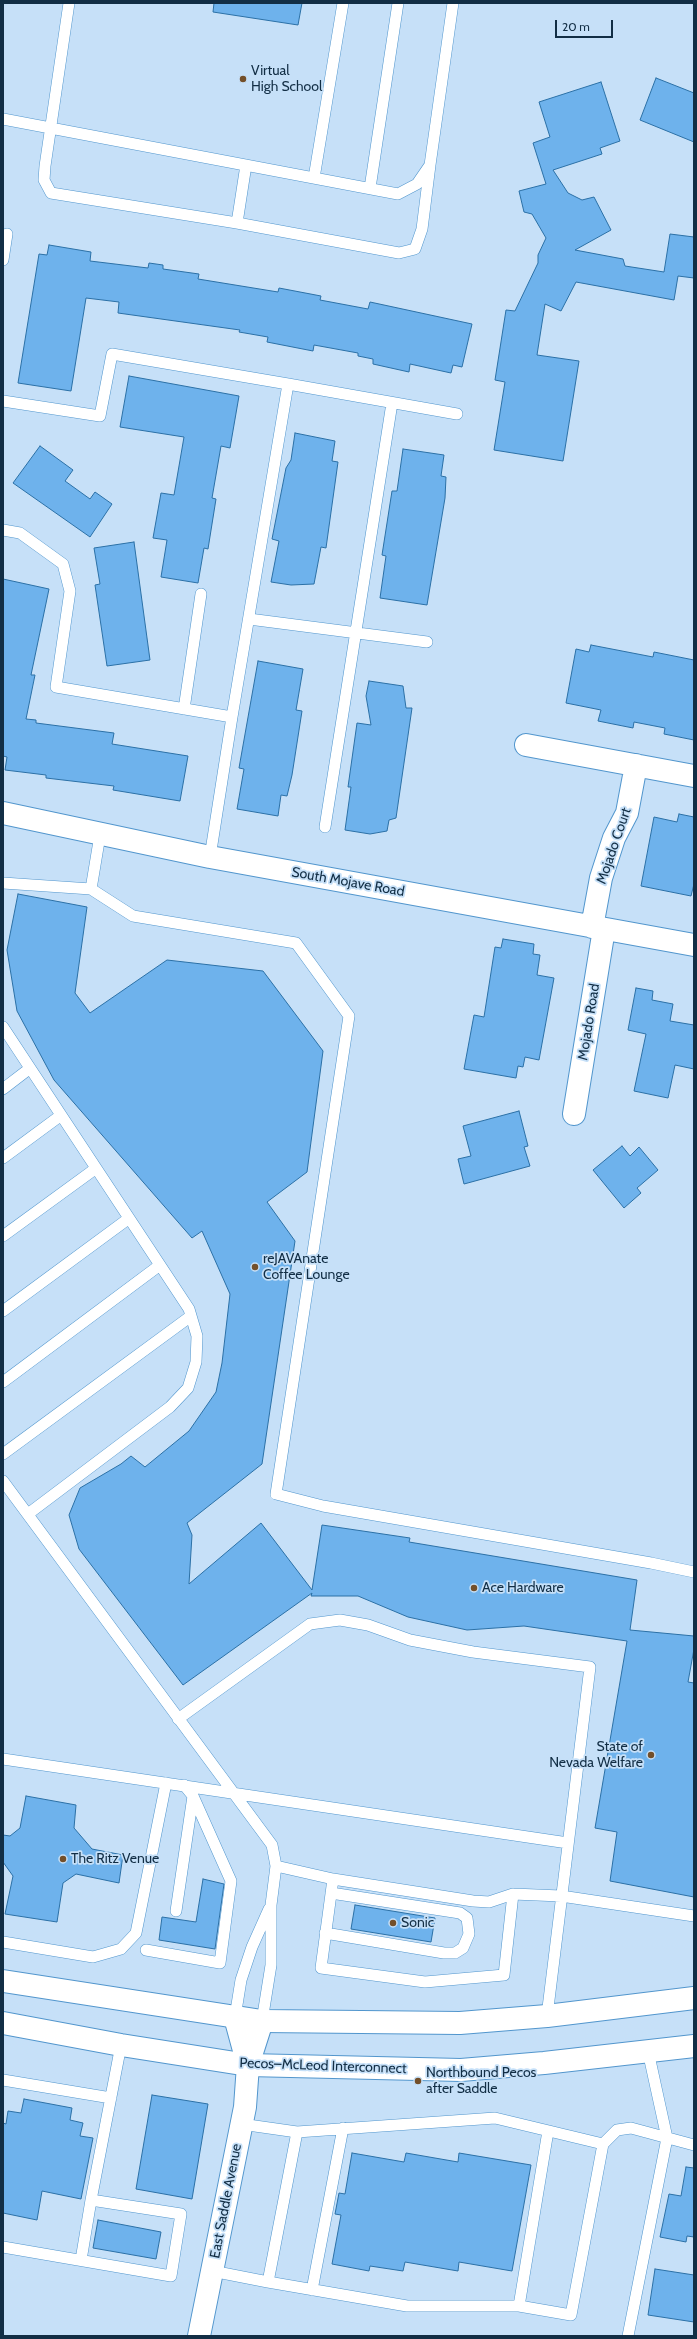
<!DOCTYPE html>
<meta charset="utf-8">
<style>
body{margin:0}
#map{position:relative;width:697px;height:2339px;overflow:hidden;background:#c6e0f8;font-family:Cabin,sans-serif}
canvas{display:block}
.frame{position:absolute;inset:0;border:4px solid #122e45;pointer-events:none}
.scale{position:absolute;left:555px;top:20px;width:58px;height:18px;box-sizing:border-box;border:2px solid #122e45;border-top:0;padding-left:5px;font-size:12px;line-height:14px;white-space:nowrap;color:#122e45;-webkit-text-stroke:3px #c6e0f8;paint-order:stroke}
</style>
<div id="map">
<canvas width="697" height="2339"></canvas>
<div class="frame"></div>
<div class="scale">20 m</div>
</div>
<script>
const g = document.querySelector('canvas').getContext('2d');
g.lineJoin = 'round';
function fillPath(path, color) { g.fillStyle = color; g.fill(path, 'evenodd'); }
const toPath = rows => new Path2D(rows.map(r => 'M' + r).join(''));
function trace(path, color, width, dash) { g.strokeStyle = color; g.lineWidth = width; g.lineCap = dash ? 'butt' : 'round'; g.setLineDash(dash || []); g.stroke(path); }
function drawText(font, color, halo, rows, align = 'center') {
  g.font = font + ' Cabin,sans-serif'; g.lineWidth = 3.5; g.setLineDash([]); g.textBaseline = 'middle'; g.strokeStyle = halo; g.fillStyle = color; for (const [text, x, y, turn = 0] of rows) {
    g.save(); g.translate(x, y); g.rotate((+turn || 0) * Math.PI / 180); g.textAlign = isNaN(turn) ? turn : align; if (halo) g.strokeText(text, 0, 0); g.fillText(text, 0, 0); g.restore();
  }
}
const building = toPath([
 [214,3,302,3,298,25,213,12,214,3],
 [656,78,694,93,694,142,640,120,656,78],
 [601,82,620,141,600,148,602,154,553,170,568,193,582,200,594,197,611,230,575,250,623,259,625,266,664,272,670,234,694,237,694,278,678,276,674,300,576,282,561,311,545,304,537,355,579,361,563,461,494,450,505,382,495,380,506,310,515,311,538,263,538,255,546,238,532,214,524,212,519,191,546,184,533,143,550,137,539,102,601,82],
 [49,245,91,252,90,261,148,268,149,263,163,265,163,269,199,274,198,279,278,292,279,288,321,296,320,300,368,309,370,302,472,324,462,367,453,365,451,373,410,364,409,372,373,364,373,359,358,356,358,353,314,345,313,351,267,342,268,337,239,332,240,330,118,313,119,302,86,298,71,391,18,383,39,254,47,255,49,245],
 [129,376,239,396,230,448,221,446,212,498,216,499,208,549,204,548,198,583,161,577,167,540,153,538,161,493,174,495,184,437,120,427,129,376],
 [295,433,335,441,332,461,338,462,326,548,321,547,314,584,291,585,271,582,279,541,272,539,286,468,291,460,295,433],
 [40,446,73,470,65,481,90,499,95,492,112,504,90,537,13,483,40,446],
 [403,449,444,455,441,476,446,477,445,498,427,605,380,598,386,556,382,555,392,491,397,491,403,449],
 [134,542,150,660,107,666,95,585,100,584,94,548,134,542],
 [3,579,49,589,31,675,35,675,26,719,36,720,36,723,114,733,112,744,188,756,180,801,113,790,114,786,46,778,46,775,5,770,7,757,3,756,3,579],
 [591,645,653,657,654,652,694,660,694,740,664,734,665,728,634,722,633,728,598,721,601,710,566,703,576,649,589,652,591,645],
 [258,661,303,669,296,710,302,711,292,775,287,796,281,795,278,816,237,809,244,769,239,768,258,661],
 [369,681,403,686,406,708,412,708,396,818,389,820,387,831,370,834,345,830,351,787,348,787,357,723,371,725,366,696,369,681],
 [679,814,694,817,694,884,691,896,641,886,654,817,677,822,679,814],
 [18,894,87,907,75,993,90,1013,167,960,263,971,323,1051,307,1172,267,1202,295,1241,262,1464,187,1523,192,1535,189,1584,261,1523,312,1590,322,1525,410,1538,409,1542,637,1580,630,1630,694,1636,694,1649,688,1682,694,1683,694,1897,610,1881,617,1832,595,1828,627,1641,524,1626,467,1630,408,1617,358,1596,311,1596,312,1593,183,1685,79,1549,69,1515,80,1488,121,1464,131,1456,145,1467,189,1431,216,1392,222,1363,230,1294,202,1231,192,1238,54,1080,17,1011,7,950,18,894],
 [503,939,534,944,533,954,540,955,537,975,554,978,539,1060,525,1057,523,1067,518,1066,516,1078,464,1069,474,1015,484,1017,495,947,501,948,503,939],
 [636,988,653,991,652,1000,673,1004,670,1021,694,1025,694,1069,675,1065,668,1098,634,1091,646,1034,628,1030,636,988],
 [519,1111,528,1146,524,1147,530,1166,464,1184,458,1159,471,1156,463,1126,519,1111],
 [622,1146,630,1156,639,1147,658,1170,637,1188,641,1193,624,1208,593,1170,622,1146],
 [26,1796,76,1805,74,1828,92,1849,123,1855,119,1883,76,1874,63,1883,57,1922,5,1914,13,1876,3,1862,3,1835,10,1836,20,1828,26,1796],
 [203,1879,224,1884,215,1949,159,1940,162,1917,196,1922,203,1879],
 [355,1905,435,1918,431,1942,351,1929,355,1905],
 [152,2095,208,2104,192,2199,136,2189,152,2095],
 [24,2099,72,2108,70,2120,83,2123,80,2136,93,2138,81,2199,42,2191,37,2220,3,2213,3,2123,6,2124,8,2111,21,2113,24,2099],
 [352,2153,404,2162,406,2153,458,2162,459,2153,531,2165,512,2271,459,2262,458,2271,405,2262,403,2271,370,2266,369,2271,332,2264,341,2215,335,2214,339,2193,345,2194,352,2153],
 [686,2167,694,2168,694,2237,687,2236,686,2242,660,2237,669,2194,681,2196,686,2167],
 [98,2220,161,2232,156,2259,93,2248,98,2220],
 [655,2269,694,2275,694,2322,648,2315,655,2269]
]);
fillPath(building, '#6eb2ec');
trace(building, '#2b70a6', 1);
const lane = toPath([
 [69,3,45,166,44,180,51,193,237,223,399,253,415,249,422,229,430,165],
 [3,119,398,194,417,184,430,165,453,3],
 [314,178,343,3],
 [370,188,398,3],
 [237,223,246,165],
 [3,260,7,234],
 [3,401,100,416,112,354,288,384],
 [3,530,20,533,63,564,70,591,56,687,232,717,288,384,457,414],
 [249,619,427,642],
 [184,709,201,594],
 [325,827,392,403],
 [210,857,232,717],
 [3,883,91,889,133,916,296,943,349,1016,276,1494,323,1506,651,1563,694,1572],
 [91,889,100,835],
 [3,1027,189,1309,197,1336,196,1362,188,1388,170,1407,28,1514],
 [3,1089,29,1069],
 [3,1158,60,1116],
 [3,1236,95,1169],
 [3,1311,128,1219],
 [3,1382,160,1265],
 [3,1454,191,1316],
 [3,1481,272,1845,276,1866,271,1905,271,1965,262,2021],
 [178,1719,310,1624,340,1620,368,1625,410,1640,473,1652,590,1667,547,2016],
 [3,1759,568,1843],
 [276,1866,333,1879],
 [513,1894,504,1975,425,1982,321,1968,333,1879,473,1901,489,1902,513,1894,561,1896,694,1916],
 [176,1911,193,1796],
 [325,1933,444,1953,455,1953,463,1948,469,1934,467,1918,460,1913,331,1893],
 [3,1942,93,1957,121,1949,136,1933,166,1783],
 [146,1950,220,1963,231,1881,193,1796,184,1785],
 [235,2017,241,1980,252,1947,269,1909],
 [3,2080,111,2098],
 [241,2124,297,2132,495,2118,603,2144],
 [297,2132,268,2282,407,2306,519,2306,571,2315,603,2144,617,2130,631,2128,694,2145],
 [3,2247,171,2276,181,2214,91,2200,121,2045],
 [81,2260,91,2200],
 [212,2271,268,2282],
 [312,2290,343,2128],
 [519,2306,548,2131],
 [628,2336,667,2138,648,2051]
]);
const street = toPath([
 [526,745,694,776],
 [3,813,210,857,694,945],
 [592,927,601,878,614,838,627,813,636,765],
 [574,1114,604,929],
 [235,2017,248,2065],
 [199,2336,245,2107,248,2065,262,2021]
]);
const primary = toPath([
 [3,1981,262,2021,460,2023,547,2016,694,1998],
 [3,2023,121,2045,248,2065,461,2070,544,2063,694,2046]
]);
trace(lane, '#5296cd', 12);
trace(street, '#5296cd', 24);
trace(primary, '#5296cd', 24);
trace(lane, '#fff', 11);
trace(street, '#fff', 22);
trace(primary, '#fff', 22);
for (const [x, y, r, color] of [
 [243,79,4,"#734f29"],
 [255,1267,4,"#734f29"],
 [474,1588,4,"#734f29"],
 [651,1755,4,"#734f29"],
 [63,1859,4,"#734f29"],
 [393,1923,4,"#734f29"],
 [418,2081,4,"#734f29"]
]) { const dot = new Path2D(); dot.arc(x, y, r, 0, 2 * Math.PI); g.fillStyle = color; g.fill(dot); trace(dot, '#c6e0f8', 1.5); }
drawText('14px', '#122e45', '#c6e0f8', [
 ["Virtual",251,71],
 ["High School",251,87],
 ["reJAVAnate",263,1259],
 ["Coffee Lounge",263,1275],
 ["Ace Hardware",482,1588],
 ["State of",643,1747,"right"],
 ["Nevada Welfare",643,1763,"right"],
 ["The Ritz Venue",71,1859],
 ["Sonic",401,1923],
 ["Northbound Pecos",426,2073],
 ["after Saddle",426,2089]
], 'left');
drawText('14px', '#122e45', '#c6e0f8', [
 ["Mojado Court",614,846,-71],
 ["South Mojave Road",348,882,10],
 ["Mojado Road",589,1022,-81],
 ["Pecos–McLeod Interconnect",323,2066,2],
 ["East Saddle Avenue",226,2201,-79]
]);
</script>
